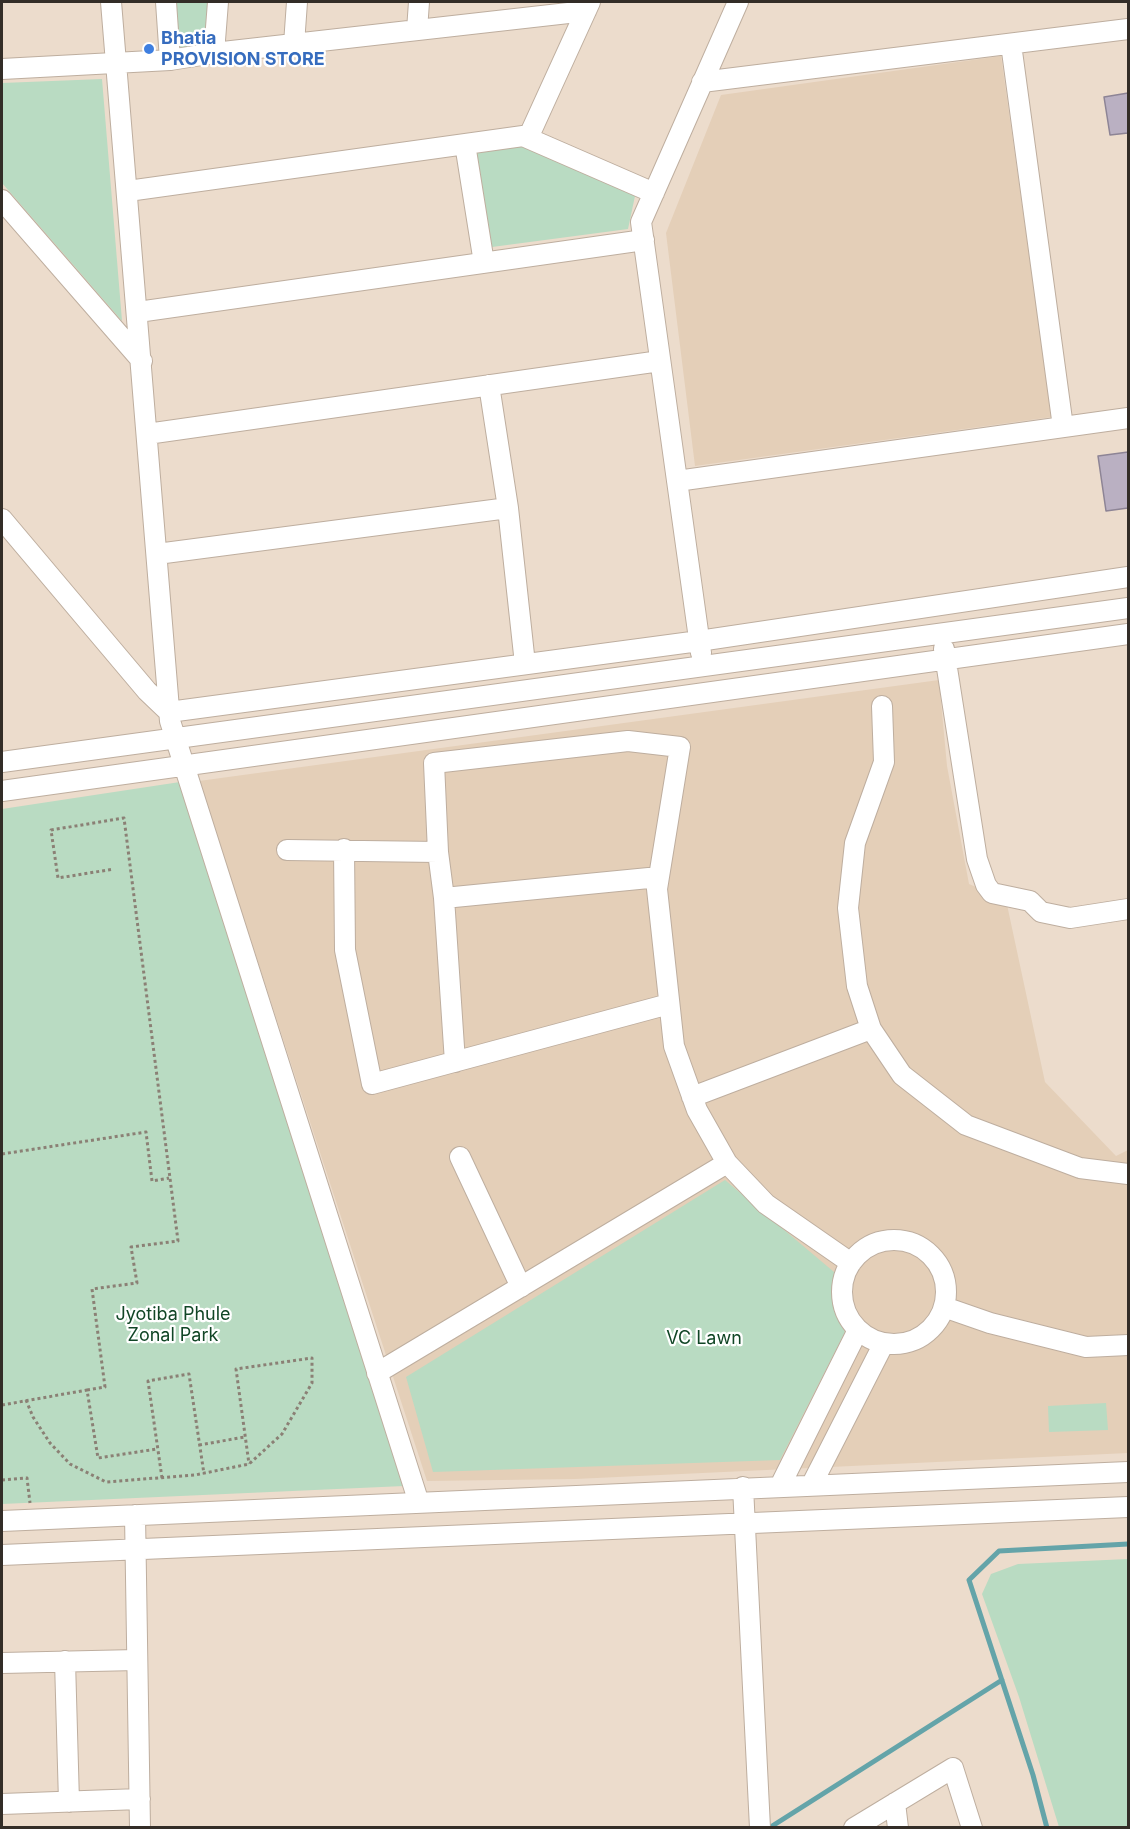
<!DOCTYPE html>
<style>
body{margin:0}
#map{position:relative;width:1130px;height:1829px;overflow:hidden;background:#ecdccc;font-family:Inter,sans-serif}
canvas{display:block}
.frame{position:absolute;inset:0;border:3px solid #332d27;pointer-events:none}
</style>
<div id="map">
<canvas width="1130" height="1829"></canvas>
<div class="frame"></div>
</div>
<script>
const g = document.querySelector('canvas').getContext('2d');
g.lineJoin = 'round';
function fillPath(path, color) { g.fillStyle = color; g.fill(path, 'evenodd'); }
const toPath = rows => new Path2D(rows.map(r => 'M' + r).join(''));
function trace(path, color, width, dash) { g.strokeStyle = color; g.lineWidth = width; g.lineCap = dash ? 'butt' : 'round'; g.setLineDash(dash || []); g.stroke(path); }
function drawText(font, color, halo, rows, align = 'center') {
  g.font = font + ' Inter,sans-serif'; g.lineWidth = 4.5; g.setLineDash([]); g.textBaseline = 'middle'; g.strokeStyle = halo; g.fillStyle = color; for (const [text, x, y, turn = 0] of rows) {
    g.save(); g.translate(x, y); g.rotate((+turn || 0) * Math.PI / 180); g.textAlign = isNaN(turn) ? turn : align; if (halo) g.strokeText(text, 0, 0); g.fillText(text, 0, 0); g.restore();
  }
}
fillPath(toPath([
 [1001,56,1052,417,695,466,666,233,721,95],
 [939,680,947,766,969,884,1006,900,1045,1082,1116,1156,1128,1150,1128,1453,575,1479,427,1481,199,781]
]), '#e4cfb8');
fillPath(toPath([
 [171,2,218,2,214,53,176,51],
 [102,79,122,321,2,183,2,83],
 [519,144,635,196,628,229,492,247,477,153],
 [180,782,404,1486,2,1504,2,809],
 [725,1180,834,1272,834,1309,845,1332,780,1460,433,1472,406,1377],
 [1106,1403,1108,1430,1049,1432,1048,1406],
 [1128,1559,1128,1827,1059,1827,1019,1697,982,1594,991,1574,1018,1564]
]), '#b9dbc2');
trace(toPath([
 [769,1828,1002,1680],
 [1047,1828,1033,1775,969,1580,999,1551,1128,1544]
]), '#64a4a9', 5);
const building = toPath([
 [1128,93,1128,133,1110,135,1104,97,1128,93],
 [1128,452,1128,508,1106,511,1098,456,1128,452]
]);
fillPath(building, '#bab0c2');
trace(building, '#8d8495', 1.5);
const minor = toPath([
 [111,2,170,721,419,1503],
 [166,2,170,60],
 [417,30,419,2],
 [294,44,297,2],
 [1011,44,1063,427],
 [214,53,218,2],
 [2,69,170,60,214,53,586,11],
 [702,82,1128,29],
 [528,138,590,2],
 [465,144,484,263],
 [128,191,523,136,654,193],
 [2,200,142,361],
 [138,312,644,240],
 [489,385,508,508,525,664],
 [147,434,660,361],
 [677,481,1128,418],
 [2,519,147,691,169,712,699,641,1128,577],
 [157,554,508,508],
 [944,649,977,859,986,885,992,893,1030,901,1041,912,1070,918,1128,909],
 [701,653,641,222,738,2],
 [882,706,884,762,855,843,848,908,857,986,871,1029,902,1075,966,1125,1080,1168,1128,1174],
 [2,762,1128,608],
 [2,791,1128,634],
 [344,849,345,950,372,1084,669,1004],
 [287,850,438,852],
 [444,898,659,877],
 [455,1062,444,898,438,852,434,763,628,741,680,747,657,889,674,1046,697,1110,727,1163,766,1204,851,1263],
 [692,1097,871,1029],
 [460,1157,521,1287],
 '842 1292a52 52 0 1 1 104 0a52 52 0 1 1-104 0Z',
 [944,1307,990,1323,1086,1347,1128,1345],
 [377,1373,727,1163],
 [812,1484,884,1343],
 [780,1486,858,1330],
 [743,1487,760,1828],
 [135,1515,140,1828],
 [2,1521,1128,1472],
 [2,1555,1128,1507],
 [65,1661,69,1802],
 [2,1663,137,1660],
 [895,1803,898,1828],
 [2,1804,140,1799],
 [854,1828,953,1768,972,1828]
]);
trace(minor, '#beae9f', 22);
trace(toPath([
 [2,1154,146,1132,152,1181,169,1178],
 [87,1390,105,1387,92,1289,137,1283,131,1247,178,1241,124,818,51,830,58,878,114,869],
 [26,1400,33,1417,50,1443,70,1464,106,1482,195,1475,249,1464,282,1434,312,1383,312,1358,236,1369,249,1464],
 [2,1405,87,1390,98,1458,157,1449],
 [199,1445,245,1437],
 [162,1478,148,1381,189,1374,204,1474],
 [2,1480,27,1478,30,1503]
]), '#8b8075', 3, [3, 3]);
trace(minor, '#fff', 20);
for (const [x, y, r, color] of [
 [149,49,6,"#3f7fe0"]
]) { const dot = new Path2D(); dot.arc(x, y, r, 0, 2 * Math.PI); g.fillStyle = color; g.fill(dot); trace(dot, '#fff', 2); }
drawText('bold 18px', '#366cbe', '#fff', [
 ["Bhatia",161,39],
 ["PROVISION STORE",161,60]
], 'left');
drawText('18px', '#114626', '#fff', [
 ["Jyotiba Phule",173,1315],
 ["Zonal Park",173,1336],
 ["VC Lawn",704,1339]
]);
</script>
